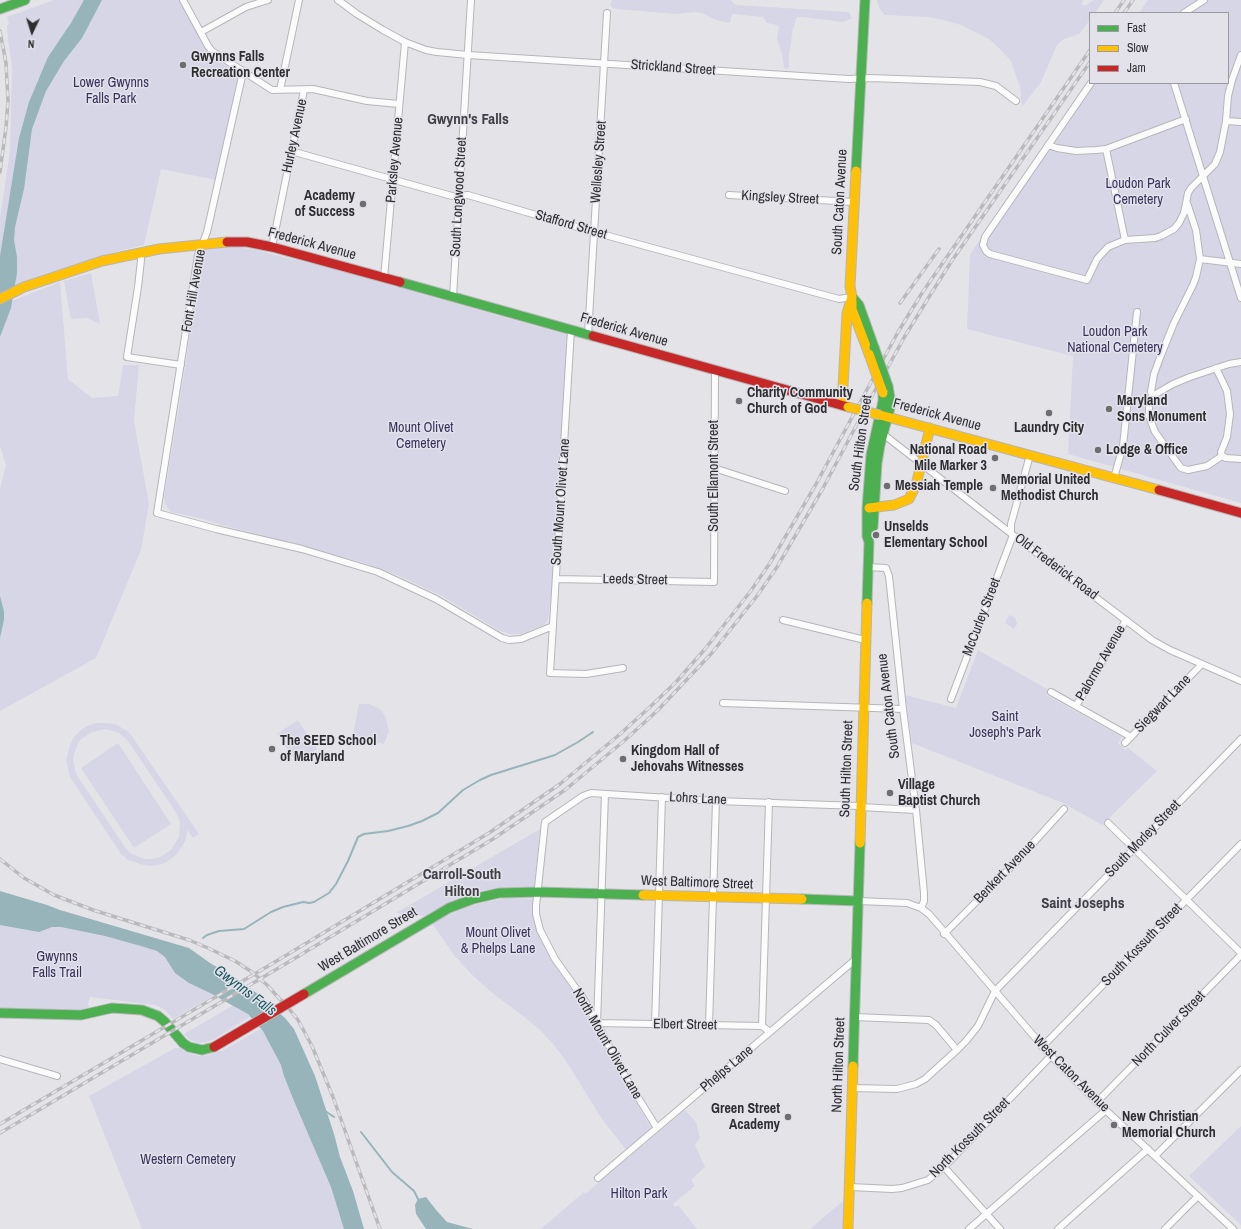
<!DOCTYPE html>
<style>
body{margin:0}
#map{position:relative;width:1241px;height:1229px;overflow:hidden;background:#e4e4e8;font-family:"Archivo Narrow",sans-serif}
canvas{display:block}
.legend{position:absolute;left:1089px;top:12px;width:140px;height:72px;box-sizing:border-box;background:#e3e2ea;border:1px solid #9b9aa0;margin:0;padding:5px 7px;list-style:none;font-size:12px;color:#2e2e31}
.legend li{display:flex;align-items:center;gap:8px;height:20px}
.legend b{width:20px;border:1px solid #9b9aa0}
.north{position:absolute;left:12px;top:12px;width:40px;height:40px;-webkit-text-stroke:3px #e3e2ea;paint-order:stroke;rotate:184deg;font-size:11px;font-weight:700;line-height:16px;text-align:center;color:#2e2e31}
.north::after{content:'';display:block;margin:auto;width:14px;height:18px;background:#2e2e31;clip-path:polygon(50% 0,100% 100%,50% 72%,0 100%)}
</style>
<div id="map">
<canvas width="1241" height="1229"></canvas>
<ul class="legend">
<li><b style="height:5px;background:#4caf50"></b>Fast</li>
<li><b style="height:5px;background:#ffc107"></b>Slow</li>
<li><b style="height:5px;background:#c62828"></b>Jam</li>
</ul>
<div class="north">N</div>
</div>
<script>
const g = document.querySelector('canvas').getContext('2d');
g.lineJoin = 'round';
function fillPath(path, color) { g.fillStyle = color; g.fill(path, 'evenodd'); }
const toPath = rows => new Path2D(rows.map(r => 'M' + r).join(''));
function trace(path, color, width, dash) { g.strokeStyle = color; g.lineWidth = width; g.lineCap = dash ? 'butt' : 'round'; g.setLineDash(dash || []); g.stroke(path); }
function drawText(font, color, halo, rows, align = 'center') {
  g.font = font + ' "Archivo Narrow",sans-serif'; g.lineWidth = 3; g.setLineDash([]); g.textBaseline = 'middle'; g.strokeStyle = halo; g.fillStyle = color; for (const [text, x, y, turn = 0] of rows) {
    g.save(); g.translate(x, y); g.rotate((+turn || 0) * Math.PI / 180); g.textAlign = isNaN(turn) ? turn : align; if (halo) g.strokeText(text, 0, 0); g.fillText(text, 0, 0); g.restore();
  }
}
fillPath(toPath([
 [54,0,180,0,207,51,212,57,237,72,238,76,216,180,161,169,144,245,118,251,38,276,0,294,0,218,10,151,12,67,8,39,7,26,9,23,7,17],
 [612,0,731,0,733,3,737,5,849,12,852,18,851,19,842,22,803,17,797,17,793,29,789,55,789,68,786,69,784,68,782,53,777,39,779,27,777,25,767,23,763,17,733,14,731,16,730,23,716,20,702,13,696,12,676,14,616,9,611,7,610,5],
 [877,0,1083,0,1082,4,1084,6,1094,0,1104,0,1095,13,1090,13,1090,20,1079,34,1064,39,1057,45,1041,82,1022,107,1020,87,1011,61,1000,49,989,39,961,25,943,20,928,17,884,15,879,7],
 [1148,0,1241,0,1241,503,1068,454,1073,356,967,329,970,254,1090,83,1228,83,1228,13,1139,13],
 [231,247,251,249,329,268,567,335,555,565,548,620,544,625,521,634,510,634,500,631,440,595,397,575,361,562,222,525,203,519,171,512,166,506,164,498,184,374,202,253,204,250],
 [91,273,100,324,87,318,71,319,64,281],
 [60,282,68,379,92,398,118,396,123,365,139,365,134,421,149,504,141,550,96,658,0,711,0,638,4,620,4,611,0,596,0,489,6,465,0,446,0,337,12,301],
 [1009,615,1015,617,1017,624,1014,629,1005,623],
 [978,650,1049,690,1046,695,1122,737,1118,743,1126,750,1128,748,1157,771,1102,825,1063,803,912,743,905,695,956,708],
 [359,704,369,704,376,707,382,711,386,718,389,731,384,744,357,739,353,734],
 [298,720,317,749,296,762,277,734],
 [96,723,105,723,115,724,129,732,199,834,193,838,187,830,186,839,183,845,176,855,168,861,162,864,153,866,144,865,128,860,121,854,70,777,66,760,70,745,74,737,80,731,87,726],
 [105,729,113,731,119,733,128,741,177,814,180,822,179,837,171,850,160,857,152,859,145,859,132,854,127,850,76,774,73,760,74,754,79,741,90,733],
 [118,743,171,824,134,848,81,768],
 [540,829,534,887,499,888,473,893,453,900,423,916,396,913],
 [510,898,533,899,533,911,535,922,546,950,557,969,584,1007,613,1062,651,1128,627,1151,602,1119,566,1061,554,1045,539,1029,523,1016,491,992,471,974,454,955,432,923,464,908,489,901],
 [0,919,64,920,143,940,224,989,173,1019,164,1009,155,1005,90,997,88,1003,89,1007,80,1010,0,1009],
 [249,996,261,1010,214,1039,207,1042,197,1043,189,1039,184,1034],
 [274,1021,356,1229,142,1229,89,1096,175,1048,179,1048,181,1047,191,1054,199,1056,208,1055,220,1051,222,1051],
 [685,1110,696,1122,700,1138,695,1145,705,1167,691,1180,695,1186,673,1204,675,1207,678,1205,697,1229,541,1229,584,1192,585,1194],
 [1241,1126,1241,1225,1189,1176],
 [844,1200,843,1229,810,1229]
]), '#d6d6e6');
fillPath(toPath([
 [84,0,102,0,82,38,64,61,46,91,32,129,24,189,15,227,14,240,17,257,17,273,11,308,0,337,0,256,19,138,29,102,48,57,71,23],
 [0,596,4,611,4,620,0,638],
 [0,891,47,905,60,910,189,948,210,963,237,979,262,997,285,1018,294,1029,315,1076,334,1134,340,1157,353,1191,364,1229,344,1229,331,1187,294,1101,284,1076,281,1065,263,1031,248,1014,210,993,189,983,175,973,165,957,157,951,141,946,105,936,61,927,52,927,39,932,0,925],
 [426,1197,437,1211,447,1222,473,1229,426,1229,416,1214,415,1205,418,1199]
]), '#97b4ba');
trace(toPath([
 [203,938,207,935,219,931,244,929,271,912,283,907,303,902,309,903,314,902,329,893,336,884,348,861,358,837,364,834,388,831,408,826,422,821,438,813,463,790,480,780,491,775,555,755,578,742,593,732],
 [325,1111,334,1117],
 [361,1132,392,1172,414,1191,418,1199]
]), '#97b4ba', 2);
const street = toPath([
 [183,0,208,46,212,51,272,90,313,89,367,101,399,104],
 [338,0,357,14,383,30,405,42,426,50,437,52,468,55,849,79,870,78,980,82,996,86,1016,101],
 [1184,13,1204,0],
 [201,32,246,7,268,0],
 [243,72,207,232,198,255,157,513,216,529,302,549,378,572,436,599,502,638,509,640,521,639,553,626],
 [1091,83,985,237,983,245,986,251,990,254,1087,280,1097,259,1108,247,1125,240,1155,238,1161,236,1174,229,1179,223,1184,213,1188,193,1191,188,1215,164,1220,152,1226,121,1228,96,1232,80,1241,55],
 [1174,83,1241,298],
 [280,90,299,0],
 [1226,121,1241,122],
 [1048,145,1057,148,1076,151,1096,150,1106,149,1186,119],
 [1106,149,1125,240],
 [291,151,452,196,468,195,594,232,839,299,852,297],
 [729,195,854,202],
 [1187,203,1196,230,1200,259],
 [272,247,304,90],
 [140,252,141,260,138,287,127,357,181,365],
 [1241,264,1200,259,1196,277,1193,285,1174,323,1161,355,1154,374,1151,392,1152,395,1154,395,1173,384,1190,377,1229,364,1241,362],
 [384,278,405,42],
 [453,297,471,0],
 [571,330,550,673,586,674,623,668],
 [588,335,607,13],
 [1216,368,1227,391,1230,414,1227,437,1221,452,1222,456,1226,458,1241,459],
 [1152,395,1149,405,1149,416,1155,432,1181,468,1188,470,1207,466,1222,456],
 [883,434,1013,535,1152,640,1170,650,1241,681],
 [714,468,785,491],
 [1114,478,1123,446,1137,312],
 [1011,533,1011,524,1030,455],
 [867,567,886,568,889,576,903,709,916,810,924,893,924,901,921,908],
 [556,579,714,582,715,370],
 [783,620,865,640],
 [1051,692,1131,737],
 [951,699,1013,535],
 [723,703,903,709],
 [1076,706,1126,620],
 [1125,743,1201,665],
 [605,794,597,1023,762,1026,770,1032],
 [860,807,916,810],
 [1108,823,1241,953],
 [858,901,907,903,921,908,929,914,1051,1056,1097,1102,1233,1229],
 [944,934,1015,863,1064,809],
 [854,1017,929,1020,936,1025,957,1050],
 [655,1024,662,797],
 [709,1025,716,801],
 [762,1026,769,802],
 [1042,1047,1241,844],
 [0,1059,57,1076],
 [852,1088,897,1089,916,1084,925,1079,957,1050,966,1041,978,1026,995,991,1241,739],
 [1097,1102,1241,955],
 [657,1128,626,1078,585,1001,555,959,540,930,536,914,536,906,545,822,583,796,591,793,716,801,860,806],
 [1155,1156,1241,1070],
 [944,1167,1000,1229],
 [598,1178,856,959],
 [850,1187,892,1189,902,1188,928,1180,944,1167,1051,1056],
 [969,1229,1106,1110],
 [1058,1229,1148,1149],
 [1165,1229,1198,1196]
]);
const fast = toPath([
 [0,9,25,0],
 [856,171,865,0],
 [400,282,593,336],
 [852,297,859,305,874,347],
 [873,527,877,463,880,445,891,404,888,386],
 [867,603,869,542,867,536,867,508,871,455,883,401,883,393],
 [802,899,858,901],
 [304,994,449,908,473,899,499,893,538,892,643,895],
 [0,1013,81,1015,112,1008,142,1010,158,1016,165,1022,183,1043,189,1047,202,1050,214,1047],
 [853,1066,860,843]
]);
const slow = toPath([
 [0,299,24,287,102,261,159,249,227,242],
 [852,301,852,309,869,354],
 [842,405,847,313,852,297,850,286,856,171],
 [880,415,1159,490],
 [869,508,894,505,909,499,916,485,930,428],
 [860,843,867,603],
 [643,895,802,899],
 [848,1229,853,1066]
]);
const jam = toPath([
 [227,242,247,242,272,247,400,282],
 [593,336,848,407],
 [1159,490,1241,513]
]);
trace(street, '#b6b6b9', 8);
trace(fast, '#b6b6b9', 11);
trace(slow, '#b6b6b9', 11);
trace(jam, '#b6b6b9', 11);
trace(street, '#fbfbfc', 6);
trace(fast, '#4caf50', 9);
trace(slow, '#ffc107', 9);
trace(jam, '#c62828', 9);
const rail = toPath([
 [1115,13,1124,0],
 [1124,13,1133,0],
 [0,31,6,63,8,101,6,127,0,172],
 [900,303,939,249],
 [0,859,24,878,54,895,93,910,189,940,208,948,235,961,252,972,267,985,290,1010,298,1020,312,1046,333,1097,380,1229],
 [0,1124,280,959,489,833,560,784,619,735,651,706,676,682,705,649,750,592,770,563,815,486,898,332,922,293,1090,50],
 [0,1133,287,963,493,839,565,790,624,741,657,711,711,654,757,596,777,567,822,490,872,396,905,336,929,297,951,262,1090,62]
]);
trace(rail, '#bababc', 3.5);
trace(rail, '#e3e2ea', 2, [6]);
const fastBridge = toPath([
 [874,347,888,386]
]);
const slowBridge = toPath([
 [869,354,883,393],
 [848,407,880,415]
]);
const jamBridge = toPath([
 [214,1047,304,994]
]);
trace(fastBridge, '#b6b6b9', 11, []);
trace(slowBridge, '#b6b6b9', 11, []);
trace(jamBridge, '#b6b6b9', 11, []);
trace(fastBridge, '#4caf50', 9);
trace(slowBridge, '#ffc107', 9);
trace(jamBridge, '#c62828', 9);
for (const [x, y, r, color] of [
 [183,65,4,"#6e6e71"],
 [363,204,4,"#6e6e71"],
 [739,401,4,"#6e6e71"],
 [1109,409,4,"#6e6e71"],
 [1049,413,4,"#6e6e71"],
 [1098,450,4,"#6e6e71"],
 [995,458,4,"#6e6e71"],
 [887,486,4,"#6e6e71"],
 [993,488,4,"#6e6e71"],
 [876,535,4,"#6e6e71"],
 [272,749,4,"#6e6e71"],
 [623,759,4,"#6e6e71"],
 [890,793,4,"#6e6e71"],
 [788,1117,4,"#6e6e71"],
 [1114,1125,4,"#6e6e71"]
]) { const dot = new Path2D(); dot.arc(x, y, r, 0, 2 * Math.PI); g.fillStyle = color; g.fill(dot); trace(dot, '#e3e2ea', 1.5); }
drawText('bold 14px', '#2e2e31', '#e3e2ea', [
 ["Gwynns Falls",191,57],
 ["Recreation Center",191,73],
 ["Academy",355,196,"right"],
 ["of Success",355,212,"right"],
 ["Charity Community",747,393],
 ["Church of God",747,409],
 ["Maryland",1117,401],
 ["Sons Monument",1117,417],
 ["Laundry City",1049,428,"center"],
 ["National Road",987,450,"right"],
 ["Mile Marker 3",987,466,"right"],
 ["Lodge & Office",1106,450],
 ["Memorial United",1001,480],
 ["Methodist Church",1001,496],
 ["Messiah Temple",895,486],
 ["Unselds",884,527],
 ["Elementary School",884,543],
 ["The SEED School",280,741],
 ["of Maryland",280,757],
 ["Kingdom Hall of",631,751],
 ["Jehovahs Witnesses",631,767],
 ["Village",898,785],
 ["Baptist Church",898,801],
 ["Green Street",780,1109,"right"],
 ["Academy",780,1125,"right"],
 ["New Christian",1122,1117],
 ["Memorial Church",1122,1133]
], 'left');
drawText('14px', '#2e2e31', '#e3e2ea', [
 ["Strickland Street",673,68,4],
 ["Hurley Avenue",295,136,-78],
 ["Parksley Avenue",395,160,-85],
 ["Wellesley Street",599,162,-86],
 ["South Longwood Street",459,197,-87],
 ["Kingsley Street",780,198,3],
 ["South Caton Avenue",840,202,-87],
 ["Stafford Street",571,225,16],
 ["Frederick Avenue",312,244,15],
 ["Font Hill Avenue",194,291,-80],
 ["Frederick Avenue",624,330,16],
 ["Frederick Avenue",937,415,15],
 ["South Hilton Street",861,443,-82],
 ["South Ellamont Street",714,476,-90],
 ["South Mount Olivet Lane",561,502,-86],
 ["Old Frederick Road",1056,567,37],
 ["Leeds Street",635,580,1],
 ["McCurley Street",982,617,-69],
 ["Palormo Avenue",1101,663,-60],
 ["Siegwart Lane",1163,704,-46],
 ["South Caton Avenue",889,706,-97],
 ["South Hilton Street",847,769,-88],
 ["Lohrs Lane",698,799,3],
 ["South Morley Street",1143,839,-46],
 ["Benkert Avenue",1005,872,-46],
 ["West Baltimore Street",697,883,2],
 ["West Baltimore Street",368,940,-31],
 ["South Kossuth Street",1142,945,-46],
 ["Elbert Street",685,1025,1],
 ["North Culver Street",1169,1029,-46],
 ["North Mount Olivet Lane",607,1044,60],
 ["North Hilton Street",839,1065,-88],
 ["Phelps Lane",727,1069,-40],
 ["West Caton Avenue",1071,1074,45],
 ["North Kossuth Street",970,1138,-45]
]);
drawText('14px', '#37315e', '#e3e2ea', [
 ["Lower Gwynns",111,83],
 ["Falls Park",111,99],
 ["Loudon Park",1138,184],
 ["Cemetery",1138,200],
 ["Loudon Park",1115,332],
 ["National Cemetery",1115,348],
 ["Mount Olivet",421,428],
 ["Cemetery",421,444],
 ["Saint",1005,717],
 ["Joseph's Park",1005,733],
 ["Mount Olivet",498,933],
 ["& Phelps Lane",498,949],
 ["Gwynns",57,957],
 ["Falls Trail",57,973],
 ["Western Cemetery",188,1160],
 ["Hilton Park",639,1194]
]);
drawText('bold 15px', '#3f3f45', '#e3e2ea', [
 ["Gwynn's Falls",468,120],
 ["Carroll-South",462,875],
 ["Hilton",462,892],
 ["Saint Josephs",1083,904]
]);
drawText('italic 15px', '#1b5760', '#e3e2ea', [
 ["Gwynns Falls",245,991,37]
]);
</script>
